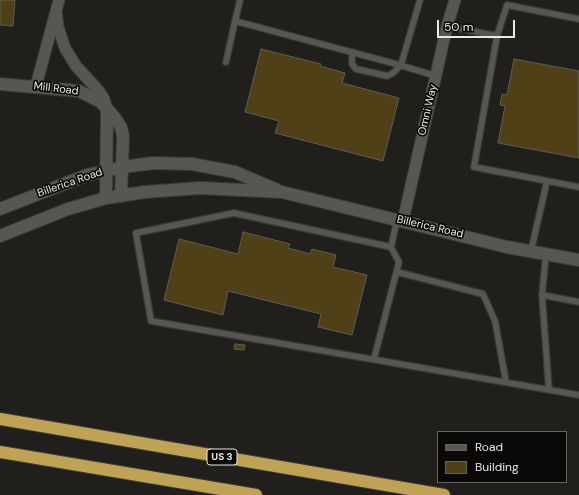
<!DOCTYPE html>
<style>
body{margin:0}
#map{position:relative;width:579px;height:495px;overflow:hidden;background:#211f1b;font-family:"DM Sans",sans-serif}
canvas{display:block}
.legend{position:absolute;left:437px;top:431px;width:130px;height:52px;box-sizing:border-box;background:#0a0908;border:1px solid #646361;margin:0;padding:5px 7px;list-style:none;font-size:12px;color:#eae9e6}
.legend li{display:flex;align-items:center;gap:8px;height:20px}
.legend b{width:20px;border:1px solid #646361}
.scale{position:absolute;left:437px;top:20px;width:78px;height:18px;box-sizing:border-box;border:2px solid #eae9e6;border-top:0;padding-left:5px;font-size:12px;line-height:14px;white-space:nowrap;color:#eae9e6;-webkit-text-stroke:3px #0a0908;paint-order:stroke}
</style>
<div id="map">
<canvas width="579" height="495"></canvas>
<ul class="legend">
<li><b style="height:5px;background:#585652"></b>Road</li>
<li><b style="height:11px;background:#504017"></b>Building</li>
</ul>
<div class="scale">50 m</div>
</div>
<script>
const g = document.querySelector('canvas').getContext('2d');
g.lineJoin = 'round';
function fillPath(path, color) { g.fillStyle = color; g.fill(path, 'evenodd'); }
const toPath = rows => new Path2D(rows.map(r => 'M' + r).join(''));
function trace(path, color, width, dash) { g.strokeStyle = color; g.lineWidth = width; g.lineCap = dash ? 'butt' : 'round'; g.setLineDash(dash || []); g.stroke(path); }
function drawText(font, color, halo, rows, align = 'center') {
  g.font = font + ' "DM Sans",sans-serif'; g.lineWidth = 3.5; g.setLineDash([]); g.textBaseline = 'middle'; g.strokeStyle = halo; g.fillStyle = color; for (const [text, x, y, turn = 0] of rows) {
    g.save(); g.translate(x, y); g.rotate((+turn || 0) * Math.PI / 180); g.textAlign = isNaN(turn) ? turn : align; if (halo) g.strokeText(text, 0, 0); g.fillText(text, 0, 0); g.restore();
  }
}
const building = toPath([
 [0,0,15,0,13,26,0,25,0,0],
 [261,49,321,64,320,66,345,73,342,83,399,98,383,161,275,133,279,121,245,112,261,49],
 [514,59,579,71,579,158,498,143,505,106,500,105,502,94,507,95,514,59],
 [243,232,290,244,288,248,310,254,312,249,336,255,333,267,367,275,352,335,318,327,321,314,228,291,223,315,164,300,179,239,238,254,243,232],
 [235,344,245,345,244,350,234,349,235,344]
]);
fillPath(building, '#504017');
trace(building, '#5e5c57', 1);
const lane = toPath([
 [240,0,235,21,396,64,436,76],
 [579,19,507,5,497,36,474,167,579,187],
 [447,26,497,36],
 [352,52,352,64,356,69,387,76,393,73,401,65,420,0],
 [226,62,235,21],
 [397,220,391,247,234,213,136,233,151,321,579,395],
 [531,251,547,181],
 [397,272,483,294,495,321,506,382],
 [542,295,546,254],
 [374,359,399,262,391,247],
 [549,390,542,295,579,302]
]);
const street = toPath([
 [56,11,58,27,65,48,76,66,99,91,104,99,107,109],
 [36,86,59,0],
 [403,221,447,26,455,0]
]);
const secondary = toPath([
 [0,84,79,91,101,102,115,118,121,127,123,136,121,195],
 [106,198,107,109],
 [0,209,87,175,123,167,153,163,192,164,235,172,277,190],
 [0,236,68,209,106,198,145,192,200,188,282,192,507,247,579,260]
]);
const highway = toPath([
 [0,419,444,495],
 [0,452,256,495]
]);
trace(lane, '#3c3a37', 8);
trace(street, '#3c3a37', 13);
trace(secondary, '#3c3a37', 14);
trace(highway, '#3c3a37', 14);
trace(lane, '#585652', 5.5);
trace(street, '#585652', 11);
trace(secondary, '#585652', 12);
trace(highway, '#c0a257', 12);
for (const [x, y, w] of [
 [222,457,30]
]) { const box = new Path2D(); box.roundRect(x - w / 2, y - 8, w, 16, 3); g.fillStyle = '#0a0908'; g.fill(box); trace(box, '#eae9e6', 1); }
drawText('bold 10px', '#eae9e6', null, [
 ["US 3",222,457]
]);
drawText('11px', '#eae9e6', '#0a0908', [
 ["Mill Road",56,89,7],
 ["Omni Way",428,110,-77],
 ["Billerica Road",70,183,-19],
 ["Billerica Road",430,227,13]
]);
</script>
